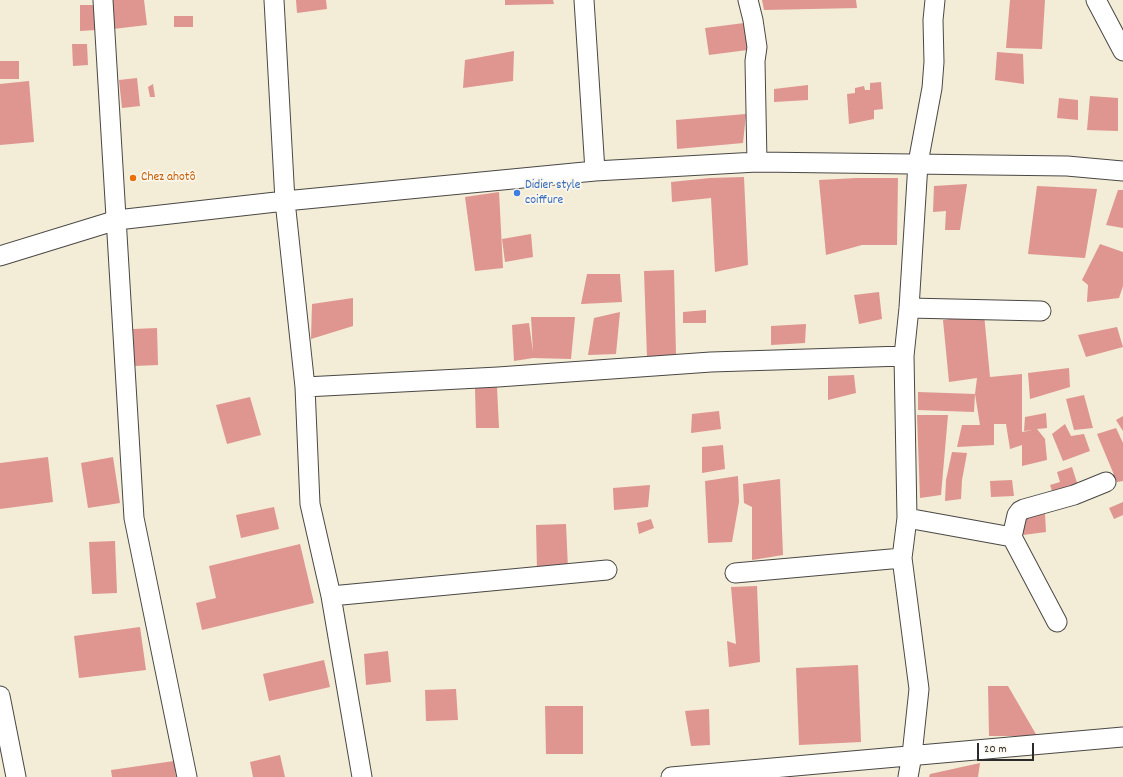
<!DOCTYPE html>
<meta charset="utf-8">
<style>
body{margin:0}
#map{position:relative;width:1123px;height:777px;overflow:hidden;background:#f3ecd6;font-family:Dekko,sans-serif}
canvas{display:block}
.scale{position:absolute;left:977px;top:743px;width:57px;height:18px;box-sizing:border-box;border:2px solid #2b2b2b;border-top:0;padding-left:5px;font-size:12px;line-height:14px;white-space:nowrap;color:#2b2b2b;-webkit-text-stroke:3px #fbf7ec;paint-order:stroke}
</style>
<div id="map">
<canvas width="1123" height="777"></canvas>
<div class="scale">20 m</div>
</div>
<script>
const g = document.querySelector('canvas').getContext('2d');
g.lineJoin = 'round';
function fillPath(path, color) { g.fillStyle = color; g.fill(path, 'evenodd'); }
const toPath = rows => new Path2D(rows.map(r => 'M' + r).join(''));
function trace(path, color, width, dash) { g.strokeStyle = color; g.lineWidth = width; g.lineCap = dash ? 'butt' : 'round'; g.setLineDash(dash || []); g.stroke(path); }
function drawText(font, color, halo, rows, align = 'center') {
  g.font = font + ' Dekko,sans-serif'; g.lineWidth = 3.5; g.setLineDash([]); g.textBaseline = 'middle'; g.strokeStyle = halo; g.fillStyle = color; for (const [text, x, y, turn = 0] of rows) {
    g.save(); g.translate(x, y); g.rotate((+turn || 0) * Math.PI / 180); g.textAlign = isNaN(turn) ? turn : align; if (halo) g.strokeText(text, 0, 0); g.fillText(text, 0, 0); g.restore();
  }
}
fillPath(toPath([
 [109,0,144,0,147,25,113,29],
 [296,0,326,0,327,9,297,13],
 [505,0,553,0,554,4,505,5],
 [762,0,856,0,857,8,764,10],
 [1010,0,1045,0,1042,49,1006,48],
 [80,5,95,5,96,30,80,31],
 [174,16,193,16,193,27,174,27],
 [752,22,755,49,709,55,705,28],
 [72,44,87,44,88,65,73,66],
 [514,51,513,81,463,88,465,60],
 [997,52,1023,54,1024,84,995,80],
 [0,61,19,61,19,79,0,79],
 [137,78,140,106,122,108,119,80],
 [29,81,34,142,0,145,0,84],
 [881,82,883,109,874,110,874,119,849,124,847,94,855,93,855,88,864,86,865,90,870,90,870,83],
 [153,84,155,97,150,97,148,87],
 [808,85,808,100,774,102,774,89],
 [1090,96,1118,98,1118,131,1087,130],
 [1059,98,1078,100,1078,120,1057,118],
 [746,114,743,143,677,149,676,120],
 [744,177,748,265,715,272,711,198,672,202,671,182,710,178],
 [857,178,898,178,897,245,862,245,826,255,819,180],
 [967,184,960,230,945,230,946,211,933,212,934,186],
 [1037,186,1097,189,1085,258,1028,254],
 [1118,190,1123,190,1123,228,1106,225],
 [499,192,503,268,475,271,465,197],
 [531,234,533,257,505,262,502,239],
 [1100,244,1123,252,1123,286,1119,298,1087,302,1088,285,1082,280],
 [674,270,676,355,647,358,644,271],
 [587,274,620,274,622,302,581,304],
 [879,292,882,319,859,324,854,295],
 [353,298,353,326,311,339,312,304],
 [706,310,706,323,683,323,683,312],
 [620,312,616,354,588,355,594,318],
 [984,314,990,377,1022,374,1022,432,1033,430,1024,431,1025,417,1046,413,1047,428,1037,429,1045,439,1047,460,1022,466,1022,445,1010,449,1006,424,994,424,994,445,957,447,962,425,980,425,975,394,977,378,949,382,943,320],
 [531,317,575,317,571,359,533,358,514,361,512,325,529,323,533,352],
 [806,324,805,343,771,345,771,326],
 [1117,327,1123,347,1086,357,1078,335],
 [157,328,158,365,134,366,133,329],
 [1069,368,1070,387,1030,399,1028,373],
 [854,375,856,393,828,400,828,376],
 [497,387,499,428,476,428,475,388],
 [918,392,975,394,974,412,918,410],
 [1084,395,1093,428,1074,430,1066,399],
 [250,397,261,435,227,444,216,405],
 [719,411,721,429,691,433,692,414],
 [917,415,948,415,941,495,920,498],
 [1123,416,1123,431,1116,420],
 [1065,424,1071,436,1084,434,1090,451,1063,461,1052,434],
 [1116,428,1123,443,1123,481,1117,482,1097,434],
 [723,445,725,469,702,473,702,447],
 [952,452,967,453,962,480,961,499,945,501,946,480],
 [48,457,53,502,0,509,0,463],
 [113,457,120,503,88,508,81,463],
 [1072,467,1080,492,1055,500,1050,485,1060,482,1057,472],
 [738,476,739,502,732,542,708,543,705,481],
 [780,479,783,555,752,560,752,507,744,503,743,484],
 [1012,480,1014,496,991,497,990,481],
 [650,485,648,507,614,510,613,488],
 [1123,502,1123,515,1114,519,1109,508],
 [274,507,279,529,241,538,236,515],
 [1045,514,1046,532,1023,535,1026,516],
 [651,519,654,528,639,534,637,523],
 [566,524,568,569,537,570,536,525],
 [115,541,117,593,92,594,89,542],
 [300,544,314,603,202,630,196,603,216,598,209,566],
 [757,586,760,662,729,667,727,641,736,644,731,587],
 [140,627,146,670,79,678,74,636],
 [388,651,391,682,366,685,364,654],
 [324,660,330,687,269,701,263,674],
 [858,665,861,742,799,745,796,668],
 [988,686,1008,686,1037,736,989,736],
 [456,689,458,720,426,721,425,690],
 [545,706,583,706,583,754,546,754],
 [709,709,710,745,691,746,685,711],
 [280,755,285,777,253,777,250,762],
 [174,761,176,777,112,777,111,770],
 [980,763,978,777,929,777,930,774]
]), '#df9590');
const street = toPath([
 [103,0,134,518,187,777],
 [274,0,285,201,305,387,310,504,331,596,362,777],
 [584,0,595,171],
 [748,0,753,20,757,47,755,61,757,162],
 [1096,0,1123,51],
 [0,256,117,220,285,201,595,171,757,162,1067,166,1123,171],
 [909,308,1041,311],
 [305,387,498,377,711,362,904,356],
 [907,518,1012,537,1057,622],
 [1012,537,1017,515,1020,511,1024,509,1074,495,1106,482],
 [735,573,902,558],
 [331,596,607,570],
 [0,696,16,777],
 [671,777,1123,737],
 [908,777,912,755,919,689,902,558,907,518,904,356,909,308,918,163,932,88,934,62,933,20,935,0]
]);
trace(street, '#494845', 21);
trace(street, '#fff', 19);
for (const [x, y, r, color] of [
 [133,178,4,"#e8710a"],
 [517,193,4,"#3f7fe0"]
]) { const dot = new Path2D(); dot.arc(x, y, r, 0, 2 * Math.PI); g.fillStyle = color; g.fill(dot); trace(dot, '#fbf7ec', 1.5); }
drawText('13px', '#c56008', '#fbf7ec', [
 ["Chez ahotô",141,178]
], 'left');
drawText('13px', '#366cbe', '#fbf7ec', [
 ["Didier style",525,186],
 ["coiffure",525,201]
], 'left');
</script>
